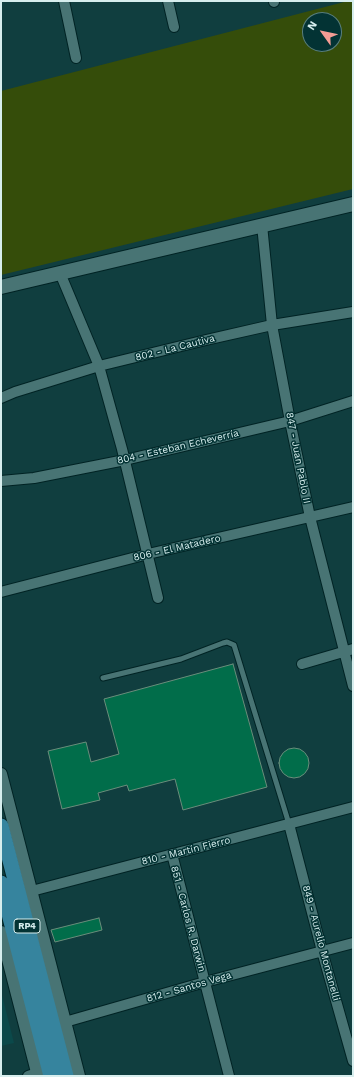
<!DOCTYPE html>
<meta charset="utf-8">
<style>
body{margin:0}
#map{position:relative;width:354px;height:1077px;overflow:hidden;background:#103e3f;font-family:"Work Sans",sans-serif}
canvas{display:block}
.frame{position:absolute;inset:0;border:2px solid #d7eeee;pointer-events:none}
.north{position:absolute;left:302px;top:12px;width:40px;height:40px;box-sizing:border-box;background:#033334;border:1px solid #587e7e;border-radius:50%;rotate:303deg;font-size:11px;font-weight:700;line-height:16px;text-align:center;color:#d7eeee}
.north::after{content:'';display:block;margin:auto;width:14px;height:18px;background:#f59c94;clip-path:polygon(50% 0,100% 100%,50% 72%,0 100%)}
</style>
<div id="map">
<canvas width="354" height="1077"></canvas>
<div class="frame"></div>
<div class="north">N</div>
</div>
<script>
const g = document.querySelector('canvas').getContext('2d');
g.lineJoin = 'round';
function fillPath(path, color) { g.fillStyle = color; g.fill(path, 'evenodd'); }
const toPath = rows => new Path2D(rows.map(r => 'M' + r).join(''));
function trace(path, color, width, dash) { g.strokeStyle = color; g.lineWidth = width; g.lineCap = dash ? 'butt' : 'round'; g.setLineDash(dash || []); g.stroke(path); }
function drawText(font, color, halo, rows, align = 'center') {
  g.font = font + ' "Work Sans",sans-serif'; g.lineWidth = 3; g.setLineDash([]); g.textBaseline = 'middle'; g.strokeStyle = halo; g.fillStyle = color; for (const [text, x, y, turn = 0] of rows) {
    g.save(); g.translate(x, y); g.rotate((+turn || 0) * Math.PI / 180); g.textAlign = isNaN(turn) ? turn : align; if (halo) g.strokeText(text, 0, 0); g.fillText(text, 0, 0); g.restore();
  }
}
fillPath(toPath([
 [1,991,14,1043,1,1046]
]), '#0b494a');
fillPath(toPath([
 [348,1,353,1,353,189,1,275,1,91],
 [310,20,334,20,334,44,310,44]
]), '#354d0a');
const building = toPath([
 [233,664,267,787,183,810,175,779,129,791,127,785,98,793,100,800,62,809,48,751,86,742,91,762,119,754,104,699,233,664],
 '279 763a15 15 0 1 1 30 0a15 15 0 1 1-30 0Z',
 [99,918,102,930,55,942,51,930,99,918]
]);
fillPath(building, '#016d4a');
trace(building, '#6a8d7b', 1);
const service = toPath([
 [103,678,181,659,223,643,227,642,234,645,289,824]
]);
const minor = toPath([
 [64,1,76,58],
 [168,1,174,27],
 [274,1,274,2],
 [262,225,272,325,290,421,310,517,353,686],
 [60,273,99,366,122,449,158,598],
 [1,398,15,392,99,366,206,340,272,325,353,312],
 [1,481,34,478,125,460,290,421,353,401],
 [1,592,148,554,353,507],
 [302,664,353,649],
 [289,824,322,951,353,1061],
 [172,854,229,1076],
 [24,893,353,807],
 [58,1024,205,982,353,943],
 [28,1076,37,1073]
]);
const tertiary = toPath([
 [1,774,79,1076],
 [1,932,38,1076]
]);
const secondary = toPath([
 [1,287,353,204]
]);
const primary = toPath([
 [1,826,66,1076],
 [1,883,51,1076]
]);
trace(service, '#012324', 7);
trace(minor, '#012324', 12);
trace(tertiary, '#012324', 14);
trace(secondary, '#012324', 16);
trace(primary, '#012324', 17);
trace(service, '#487474', 5);
trace(minor, '#487474', 10);
trace(tertiary, '#487474', 12);
trace(secondary, '#487474', 14);
trace(primary, '#36849e', 15);
for (const [x, y, w] of [
 [27,926,26]
]) { const box = new Path2D(); box.roundRect(x - w / 2, y - 7, w, 14, 3); g.fillStyle = '#033334'; g.fill(box); trace(box, '#d7eeee', 1); }
drawText('bold 9px', '#d7eeee', null, [
 ["RP4",27,926]
]);
drawText('10px', '#d7eeee', '#033334', [
 ["802 - La Cautiva",175,348,-14],
 ["804 - Esteban Echeverría",178,447,-13],
 ["847 - Juan Pablo II",298,458,79],
 ["806 - El Matadero",177,548,-13],
 ["810 - Martín Fierro",186,851,-14],
 ["851 - Carlos R. Darwin",188,919,75],
 ["849 - Aurelio Montanelli",321,943,75],
 ["812 - Santos Vega",189,987,-16]
]);
</script>
